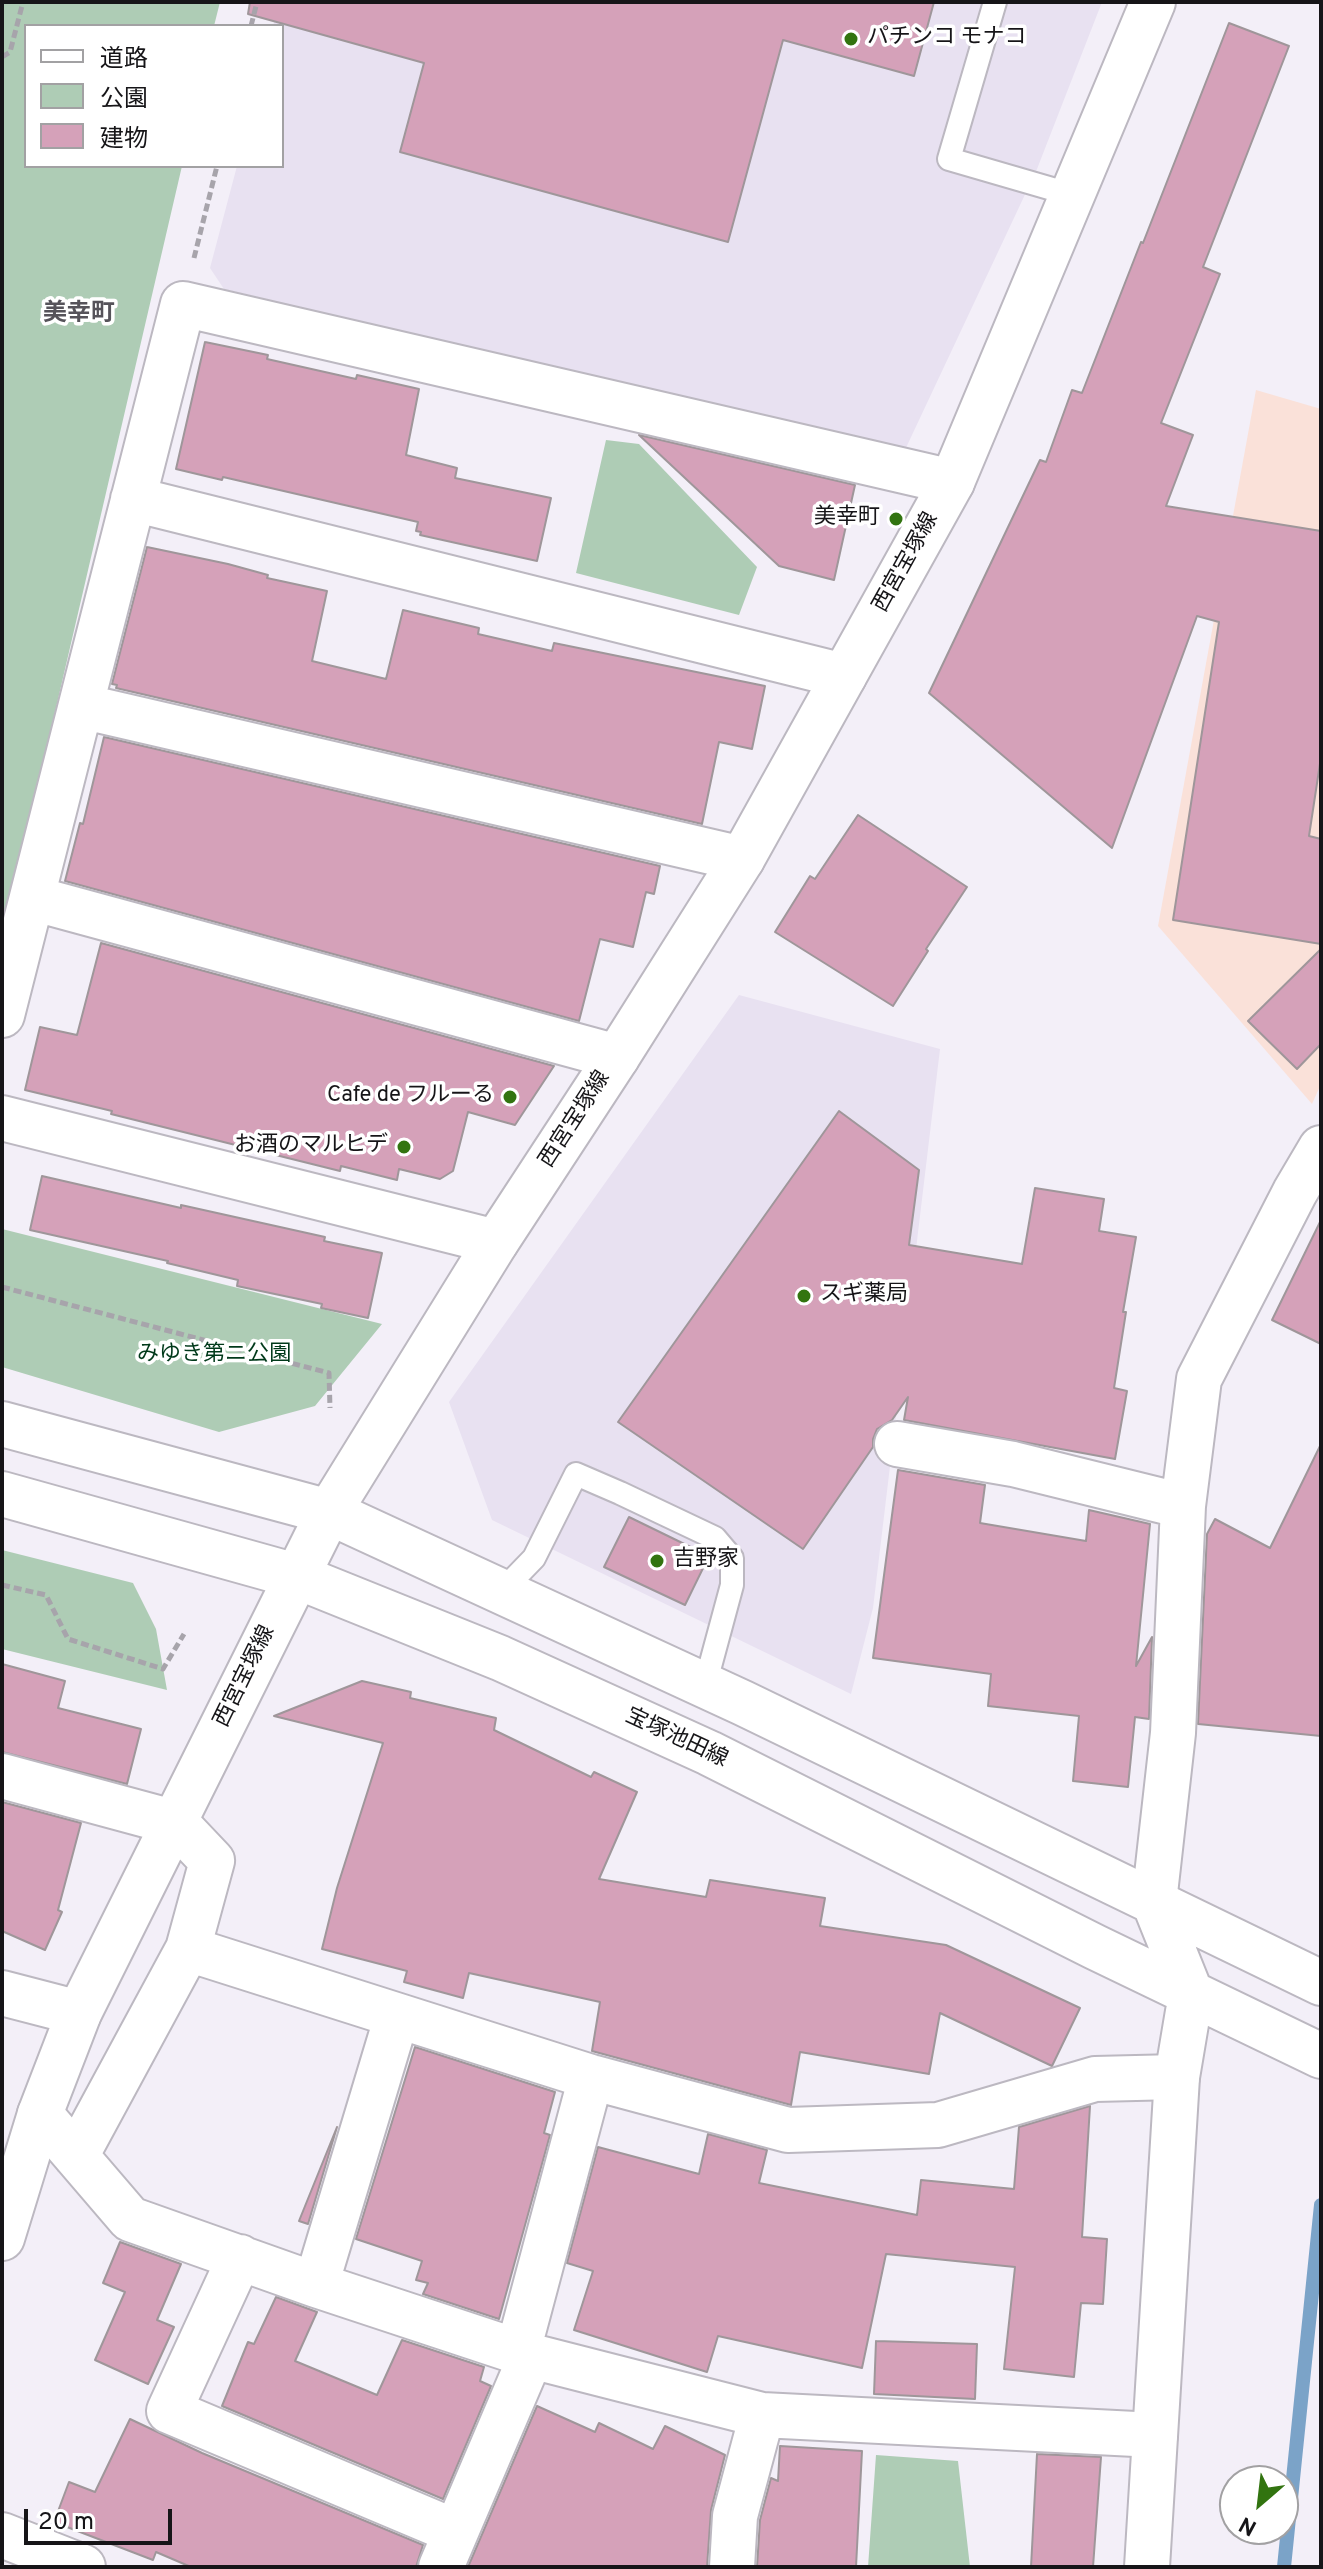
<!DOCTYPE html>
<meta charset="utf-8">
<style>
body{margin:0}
#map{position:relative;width:1323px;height:2569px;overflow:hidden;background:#f3eff8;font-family:Overpass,"Noto Sans JP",sans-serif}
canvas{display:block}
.frame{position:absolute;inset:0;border:4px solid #161518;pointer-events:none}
.legend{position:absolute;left:24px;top:24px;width:260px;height:144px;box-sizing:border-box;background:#fff;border:2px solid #a2a1a3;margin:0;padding:10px 14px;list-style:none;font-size:24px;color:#161518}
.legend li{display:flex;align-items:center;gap:16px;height:40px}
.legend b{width:40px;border:2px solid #a2a1a3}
.north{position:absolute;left:1219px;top:2465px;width:80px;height:80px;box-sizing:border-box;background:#fff;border:2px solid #a2a1a3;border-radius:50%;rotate:208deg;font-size:22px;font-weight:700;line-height:32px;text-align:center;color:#161518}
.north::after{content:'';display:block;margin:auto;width:28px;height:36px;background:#327410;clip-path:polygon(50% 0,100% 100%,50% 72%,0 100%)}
.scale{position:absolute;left:24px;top:2509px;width:148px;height:36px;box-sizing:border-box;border:4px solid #161518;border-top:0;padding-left:10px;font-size:24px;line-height:28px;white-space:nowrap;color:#161518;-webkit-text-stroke:6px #fff;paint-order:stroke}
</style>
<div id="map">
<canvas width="1323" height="2569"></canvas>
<div class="frame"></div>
<ul class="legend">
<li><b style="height:10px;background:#fff"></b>道路</li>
<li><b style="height:22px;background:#aeccb5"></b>公園</li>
<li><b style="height:22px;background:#d5a1b9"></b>建物</li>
</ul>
<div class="north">N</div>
<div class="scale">20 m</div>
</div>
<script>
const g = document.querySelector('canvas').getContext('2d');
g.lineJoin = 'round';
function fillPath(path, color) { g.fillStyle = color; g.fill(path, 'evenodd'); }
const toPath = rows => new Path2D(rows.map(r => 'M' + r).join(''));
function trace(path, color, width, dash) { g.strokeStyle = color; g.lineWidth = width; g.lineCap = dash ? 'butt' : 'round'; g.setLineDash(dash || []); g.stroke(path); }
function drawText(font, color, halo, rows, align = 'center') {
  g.font = font + ' Overpass,"Noto Sans JP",sans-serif'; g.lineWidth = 7; g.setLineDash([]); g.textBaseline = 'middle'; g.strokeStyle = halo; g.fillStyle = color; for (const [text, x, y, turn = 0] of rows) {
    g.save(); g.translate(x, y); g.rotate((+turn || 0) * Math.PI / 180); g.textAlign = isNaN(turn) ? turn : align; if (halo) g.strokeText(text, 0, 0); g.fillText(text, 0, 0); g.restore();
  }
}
fillPath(toPath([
 [280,2,1102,2,1037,169,904,452,224,289,210,268,237,166,282,166,282,26,273,26],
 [739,995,940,1049,873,1608,851,1694,492,1520,449,1402]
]), '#e8e1f1');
fillPath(toPath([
 [1256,390,1321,409,1321,1084,1312,1104,1158,926]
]), '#fae1d9');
fillPath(toPath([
 [2,2,220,2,214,26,26,26,26,166,182,166,2,940],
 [606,440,639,444,757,567,739,615,576,573],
 [2,1229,382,1324,315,1406,219,1432,2,1367],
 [2,1550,133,1583,156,1629,167,1690,2,1649],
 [876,2455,958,2461,970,2567,868,2567]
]), '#aeccb5');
trace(toPath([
 [1284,2567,1321,2205]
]), '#7ba3c8', 14);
const building = toPath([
 [250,2,934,2,914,76,783,40,728,242,400,152,424,63,248,14,250,2],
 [1229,23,1289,46,1203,267,1220,274,1161,423,1193,435,1166,506,1321,531,1321,757,1309,836,1321,839,1321,944,1173,920,1219,622,1197,616,1112,848,929,693,1040,460,1046,462,1072,390,1082,393,1141,242,1143,243,1229,23],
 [205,342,268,355,267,359,356,379,357,375,419,389,406,455,457,468,455,478,551,498,537,561,420,535,421,532,416,531,418,522,223,477,222,480,176,469,205,342],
 [639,435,855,485,834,580,779,566,639,435],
 [147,547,228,564,268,575,267,578,327,591,312,661,386,679,403,610,479,628,478,634,552,651,554,643,765,686,752,749,719,742,702,824,116,688,117,685,112,684,147,547],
 [104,737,660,866,654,894,646,892,633,947,600,939,579,1021,65,881,80,823,83,824,104,737],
 [858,815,967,887,926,949,928,951,893,1006,775,932,810,876,815,879,858,815],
 [101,943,554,1066,515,1125,468,1112,453,1171,440,1179,399,1169,397,1180,341,1166,340,1171,111,1114,112,1111,25,1090,40,1027,77,1035,101,943],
 [1321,949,1321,1044,1297,1069,1248,1021,1321,949],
 [839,1111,919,1170,909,1245,1022,1264,1035,1188,1104,1199,1099,1231,1136,1237,1123,1312,1126,1312,1114,1388,1127,1391,1115,1459,904,1420,908,1397,892,1420,877,1429,873,1439,873,1447,803,1549,618,1422,839,1111],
 [42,1176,181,1208,181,1205,325,1237,324,1241,382,1253,368,1318,321,1308,322,1304,237,1286,238,1280,167,1263,168,1261,30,1230,42,1176],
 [1321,1220,1321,1344,1272,1320,1321,1220],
 [1321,1444,1321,1736,1198,1724,1207,1534,1215,1519,1270,1548,1321,1444],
 [898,1470,985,1485,980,1523,1086,1541,1089,1510,1150,1524,1136,1666,1152,1637,1149,1719,1135,1717,1128,1787,1073,1781,1079,1716,988,1706,991,1674,873,1658,898,1470],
 [629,1517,709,1556,685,1605,604,1567,629,1517],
 [2,1664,65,1681,58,1708,141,1729,127,1784,2,1752,2,1664],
 [362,1681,411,1692,410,1698,496,1718,494,1730,591,1777,594,1772,637,1792,599,1879,706,1897,710,1880,825,1898,820,1926,946,1945,1080,2008,1052,2066,940,2013,929,2074,800,2052,791,2105,592,2051,600,2002,469,1973,463,1998,404,1982,407,1971,322,1949,337,1888,383,1743,274,1716,362,1681],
 [2,1802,81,1823,58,1910,62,1912,45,1950,2,1931,2,1802],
 [415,2047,555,2092,544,2133,550,2135,499,2319,423,2294,428,2283,416,2280,422,2261,356,2239,415,2047],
 [1090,2106,1082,2237,1107,2239,1103,2304,1081,2303,1074,2377,1004,2369,1015,2267,886,2254,862,2368,718,2336,707,2372,574,2330,593,2271,567,2263,598,2147,699,2174,708,2134,767,2150,759,2183,917,2215,921,2180,1014,2189,1019,2127,1090,2106],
 [337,2127,308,2224,299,2221,337,2127],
 [120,2242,181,2264,157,2320,174,2327,148,2384,95,2360,125,2292,103,2283,120,2242],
 [276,2297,317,2312,295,2361,377,2395,402,2340,484,2367,480,2381,491,2386,443,2499,222,2406,248,2342,254,2344,276,2297],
 [876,2341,977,2344,975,2399,874,2394,876,2341],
 [537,2406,595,2432,599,2423,653,2449,665,2426,725,2455,711,2510,707,2567,468,2567,537,2406],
 [130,2419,202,2453,423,2545,416,2567,191,2567,156,2552,153,2560,54,2522,69,2482,95,2492,130,2419],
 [780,2446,862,2451,856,2567,757,2567,760,2520,771,2478,778,2481,780,2446],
 [1037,2454,1101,2457,1093,2567,1031,2567,1037,2454]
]);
fillPath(building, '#d5a1b9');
trace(building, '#9f969a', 2);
const service = toPath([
 [995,2,949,159,1073,195],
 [502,1591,534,1558,576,1474,620,1493,715,1538,732,1558,732,1585,705,1685]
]);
const minor = toPath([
 [133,499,844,676],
 [81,706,742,859],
 [32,898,617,1057],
 [2,1015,183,304,952,482],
 [2,1118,496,1242],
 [897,1444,1013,1464,1183,1506],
 [2,1776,176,1823,212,1861,188,1949,591,2077,788,2130,938,2125,1095,2079,1177,2077],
 [1154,1902,1173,1733,1183,1506,1199,1379,1295,1192,1321,1148],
 [2,1993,79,2013],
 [40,2114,130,2219,316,2285,531,2356,762,2415,1155,2435],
 [76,2156,188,1949],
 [240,2257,169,2411,456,2532],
 [316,2285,397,2016],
 [518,2351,591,2077],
 [2,2535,83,2567],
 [441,2567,531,2356],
 [732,2567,735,2516,762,2415]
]);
const tertiary = toPath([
 [2,1424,329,1512,743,1703,1321,1983],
 [2,1494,296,1576,500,1658,709,1753,1095,1947,1321,2056],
 [1147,2567,1177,2077,1191,1994,1154,1902]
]);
const secondary = toPath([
 [2,2238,40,2114,79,2013,329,1512,496,1242,617,1057,742,859,952,482,1153,2]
]);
trace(service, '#bcb8c1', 26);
trace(minor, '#bcb8c1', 48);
trace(tertiary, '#bcb8c1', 48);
trace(secondary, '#bcb8c1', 48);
trace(toPath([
 [251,26,257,2],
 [2,57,10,52,23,2],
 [194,258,217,166],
 [2,1287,329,1373,330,1408],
 [2,1585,46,1595,68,1639,163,1669,184,1634]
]), '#a7a4ab', 5, [8, 4]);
trace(service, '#fff', 22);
trace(minor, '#fff', 44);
trace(tertiary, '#fff', 44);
trace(secondary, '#fff', 44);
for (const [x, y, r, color] of [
 [851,39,8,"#327410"],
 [896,519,8,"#327410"],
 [510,1097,8,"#327410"],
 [404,1147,8,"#327410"],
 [804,1296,8,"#327410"],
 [657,1561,8,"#327410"]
]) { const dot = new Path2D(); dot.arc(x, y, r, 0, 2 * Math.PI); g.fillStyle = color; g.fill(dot); trace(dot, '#fff', 3); }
drawText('22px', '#161518', '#fff', [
 ["パチンコ モナコ",867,39],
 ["美幸町",880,519,"right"],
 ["Cafe de フルーる",494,1097,"right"],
 ["お酒のマルヒデ",388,1147,"right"],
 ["スギ薬局",820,1296],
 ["吉野家",673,1561]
], 'left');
drawText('22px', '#161518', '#fff', [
 ["西宮宝塚線",907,563,-61],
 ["西宮宝塚線",576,1120,-57],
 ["西宮宝塚線",246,1677,-64],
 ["宝塚池田線",676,1739,25]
]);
drawText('22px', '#00391a', '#fff', [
 ["みゆき第ニ公園",214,1356]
]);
drawText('bold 24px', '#56535a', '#fff', [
 ["美幸町",79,315]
]);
</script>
